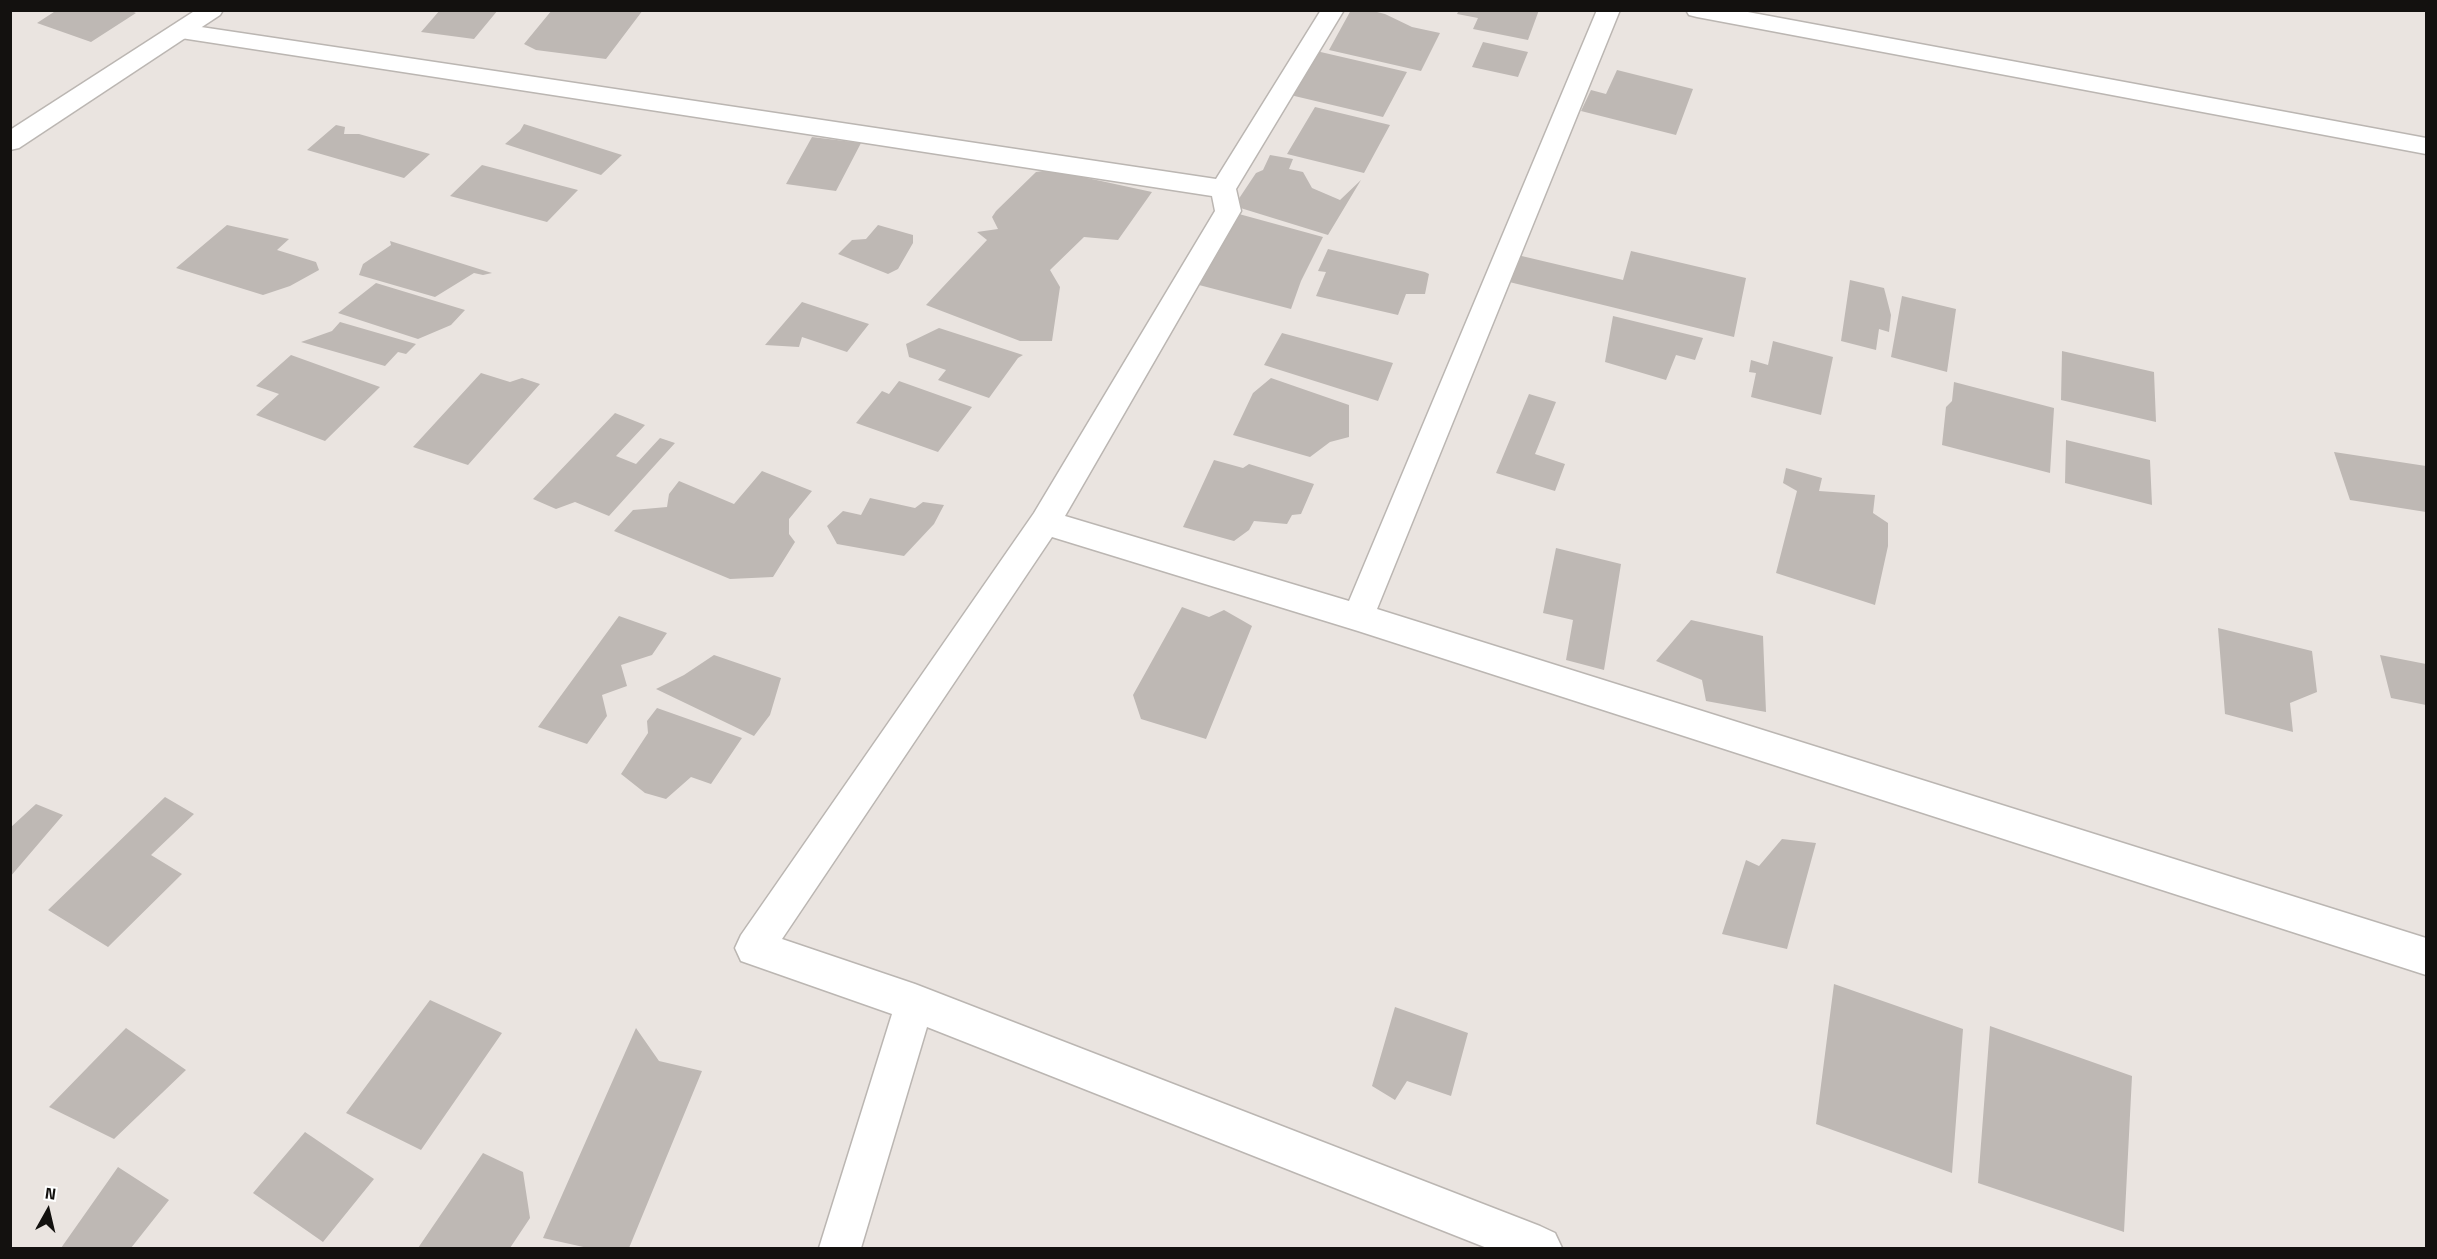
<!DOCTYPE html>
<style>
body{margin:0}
#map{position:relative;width:2437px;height:1259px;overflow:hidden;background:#eae4e0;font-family:"Titillium Web",sans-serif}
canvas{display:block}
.frame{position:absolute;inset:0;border:12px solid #13110f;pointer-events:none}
.north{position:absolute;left:18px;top:1181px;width:60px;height:60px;-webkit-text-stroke:4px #fff;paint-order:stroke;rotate:8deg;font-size:16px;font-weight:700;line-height:24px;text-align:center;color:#13110f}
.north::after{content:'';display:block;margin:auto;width:21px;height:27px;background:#13110f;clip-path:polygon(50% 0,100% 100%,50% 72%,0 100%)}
</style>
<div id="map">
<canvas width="2437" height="1259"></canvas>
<div class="frame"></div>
<div class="north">N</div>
</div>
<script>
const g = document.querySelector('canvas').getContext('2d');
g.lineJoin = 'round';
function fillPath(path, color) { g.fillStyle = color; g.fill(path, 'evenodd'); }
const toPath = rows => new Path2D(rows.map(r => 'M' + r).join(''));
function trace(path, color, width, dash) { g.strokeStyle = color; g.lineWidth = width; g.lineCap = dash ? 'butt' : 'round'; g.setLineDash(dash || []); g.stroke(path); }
fillPath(toPath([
 [57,10,129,10,136,13,91,42,37,23],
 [440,10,498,10,474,39,421,32],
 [552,10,643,10,606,59,536,50,524,44],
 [1351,10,1369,10,1385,14,1412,27,1440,33,1421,71,1329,50],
 [1459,10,1539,10,1528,40,1473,29,1478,18,1457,14],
 [1483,42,1528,52,1518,77,1472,67],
 [1312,50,1407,72,1383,117,1286,94],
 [1617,70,1693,89,1676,135,1581,111,1591,90,1606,94],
 [1315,107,1390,125,1364,173,1287,154],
 [524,124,622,155,601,175,505,144,520,131],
 [336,125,345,127,344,134,359,134,430,154,404,178,307,150],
 [812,137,861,143,836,191,786,184],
 [1270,155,1293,159,1289,169,1303,172,1312,188,1340,200,1361,180,1328,235,1234,206,1256,173,1263,170],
 [482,165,578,190,547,222,450,196],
 [1050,170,1152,192,1118,240,1084,237,1050,270,1060,287,1052,341,1020,341,926,305,987,240,977,232,998,229,992,217,996,211,1036,172],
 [1228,211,1323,237,1301,281,1291,309,1176,279],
 [227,225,289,239,277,250,316,262,319,270,290,286,263,295,176,268],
 [878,225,913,235,913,243,898,269,888,274,838,254,852,240,866,239],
 [390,241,492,273,483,275,474,273,435,297,359,275,363,264,391,245],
 [1328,249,1425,272,1429,274,1425,294,1406,294,1398,315,1316,296,1326,272,1318,271],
 [1631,251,1746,278,1734,337,1497,279,1509,253,1623,280],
 [1850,280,1884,288,1891,315,1889,332,1879,329,1876,350,1841,341],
 [376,283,465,310,451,325,418,339,338,313],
 [1902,296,1956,309,1947,372,1891,357],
 [802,302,869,324,847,352,802,337,799,347,765,345],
 [1613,316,1703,338,1695,360,1676,355,1666,380,1605,362],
 [340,322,416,344,406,354,398,352,385,366,301,342,332,331],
 [939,328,1023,355,1018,358,989,398,938,380,946,370,909,357,906,344],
 [1282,333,1393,363,1378,401,1264,365],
 [1773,341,1833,357,1821,415,1751,397,1756,373,1749,372,1751,360,1768,365],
 [2062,351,2154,372,2156,422,2061,400],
 [291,355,380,387,325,441,256,415,279,394,256,386],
 [481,373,510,382,522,378,540,384,468,465,413,447],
 [1271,378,1349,405,1349,437,1330,442,1310,457,1233,435,1253,393],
 [899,381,972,407,938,452,856,423,882,391,889,394],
 [1954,382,2054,408,2050,473,1942,445,1946,407,1952,401],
 [1529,394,1556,402,1535,454,1565,464,1555,491,1496,473],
 [615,413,645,425,616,456,636,464,660,438,675,443,609,516,575,502,556,509,533,499],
 [2066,440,2150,460,2152,505,2065,483],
 [2334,452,2426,466,2426,512,2350,500],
 [1214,460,1243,468,1249,464,1314,484,1301,514,1292,515,1287,524,1254,521,1249,530,1234,541,1183,527],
 [1786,468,1822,478,1819,491,1875,495,1873,513,1888,523,1888,546,1875,605,1776,573,1797,491,1783,483],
 [762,471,812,491,789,519,789,534,795,542,773,577,730,579,614,531,633,510,667,507,669,494,679,481,734,504],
 [870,498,915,508,923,502,944,505,934,524,904,556,837,544,827,526,843,511,861,515],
 [1556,548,1621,564,1604,670,1566,660,1573,620,1543,613],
 [1182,607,1209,617,1224,610,1252,626,1206,739,1141,719,1133,695],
 [619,616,667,633,652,655,621,665,627,686,602,695,607,716,587,744,538,727],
 [1691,620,1763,636,1766,712,1706,701,1702,680,1656,661],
 [2218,628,2312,651,2317,692,2290,703,2293,732,2225,714],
 [714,655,781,678,770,715,754,736,656,689,684,675],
 [2380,655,2426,664,2426,705,2391,698],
 [657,708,742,738,711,784,691,777,666,799,645,793,621,774,648,733,647,721],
 [165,797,194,814,151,855,182,874,108,947,48,910],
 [36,804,63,815,10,877,10,828],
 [1782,839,1816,843,1787,949,1722,934,1746,860,1759,866],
 [1834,984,1963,1029,1952,1173,1816,1124],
 [430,1000,502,1033,421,1150,346,1113],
 [1395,1007,1468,1033,1451,1096,1407,1081,1395,1100,1372,1086],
 [1990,1026,2132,1076,2124,1232,1978,1183],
 [126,1028,186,1070,114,1139,49,1107],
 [636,1028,659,1061,702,1071,629,1248,588,1248,543,1238],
 [305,1132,374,1179,323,1242,253,1193],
 [483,1153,523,1172,530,1218,510,1248,418,1248],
 [118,1167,169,1200,131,1248,61,1248]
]), '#beb8b4');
const street = toPath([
 [1321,10,1344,10,1236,189,1241,211,1065,516,1349,601,1597,10,1620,10,1377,609,2426,938,2426,975,1358,631,1052,537,782,939,915,984,1540,1226,1555,1233,1562,1248,1487,1248,927,1027,861,1248,819,1248,892,1014,741,961,735,948,741,935,1034,513,1215,211,1212,196,181,38,173,36,169,31,173,26,181,24,1216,179,1321,10],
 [1686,10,1737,10,2426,138,2426,154,1697,17,1689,15,1686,10]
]);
const secondary = toPath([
 [196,10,223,10,220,15,19,148,10,150,10,130,196,10]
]);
trace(street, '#bbb6b2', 3);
trace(secondary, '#bbb6b2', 3);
fillPath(street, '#fff');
fillPath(secondary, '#fff');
</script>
